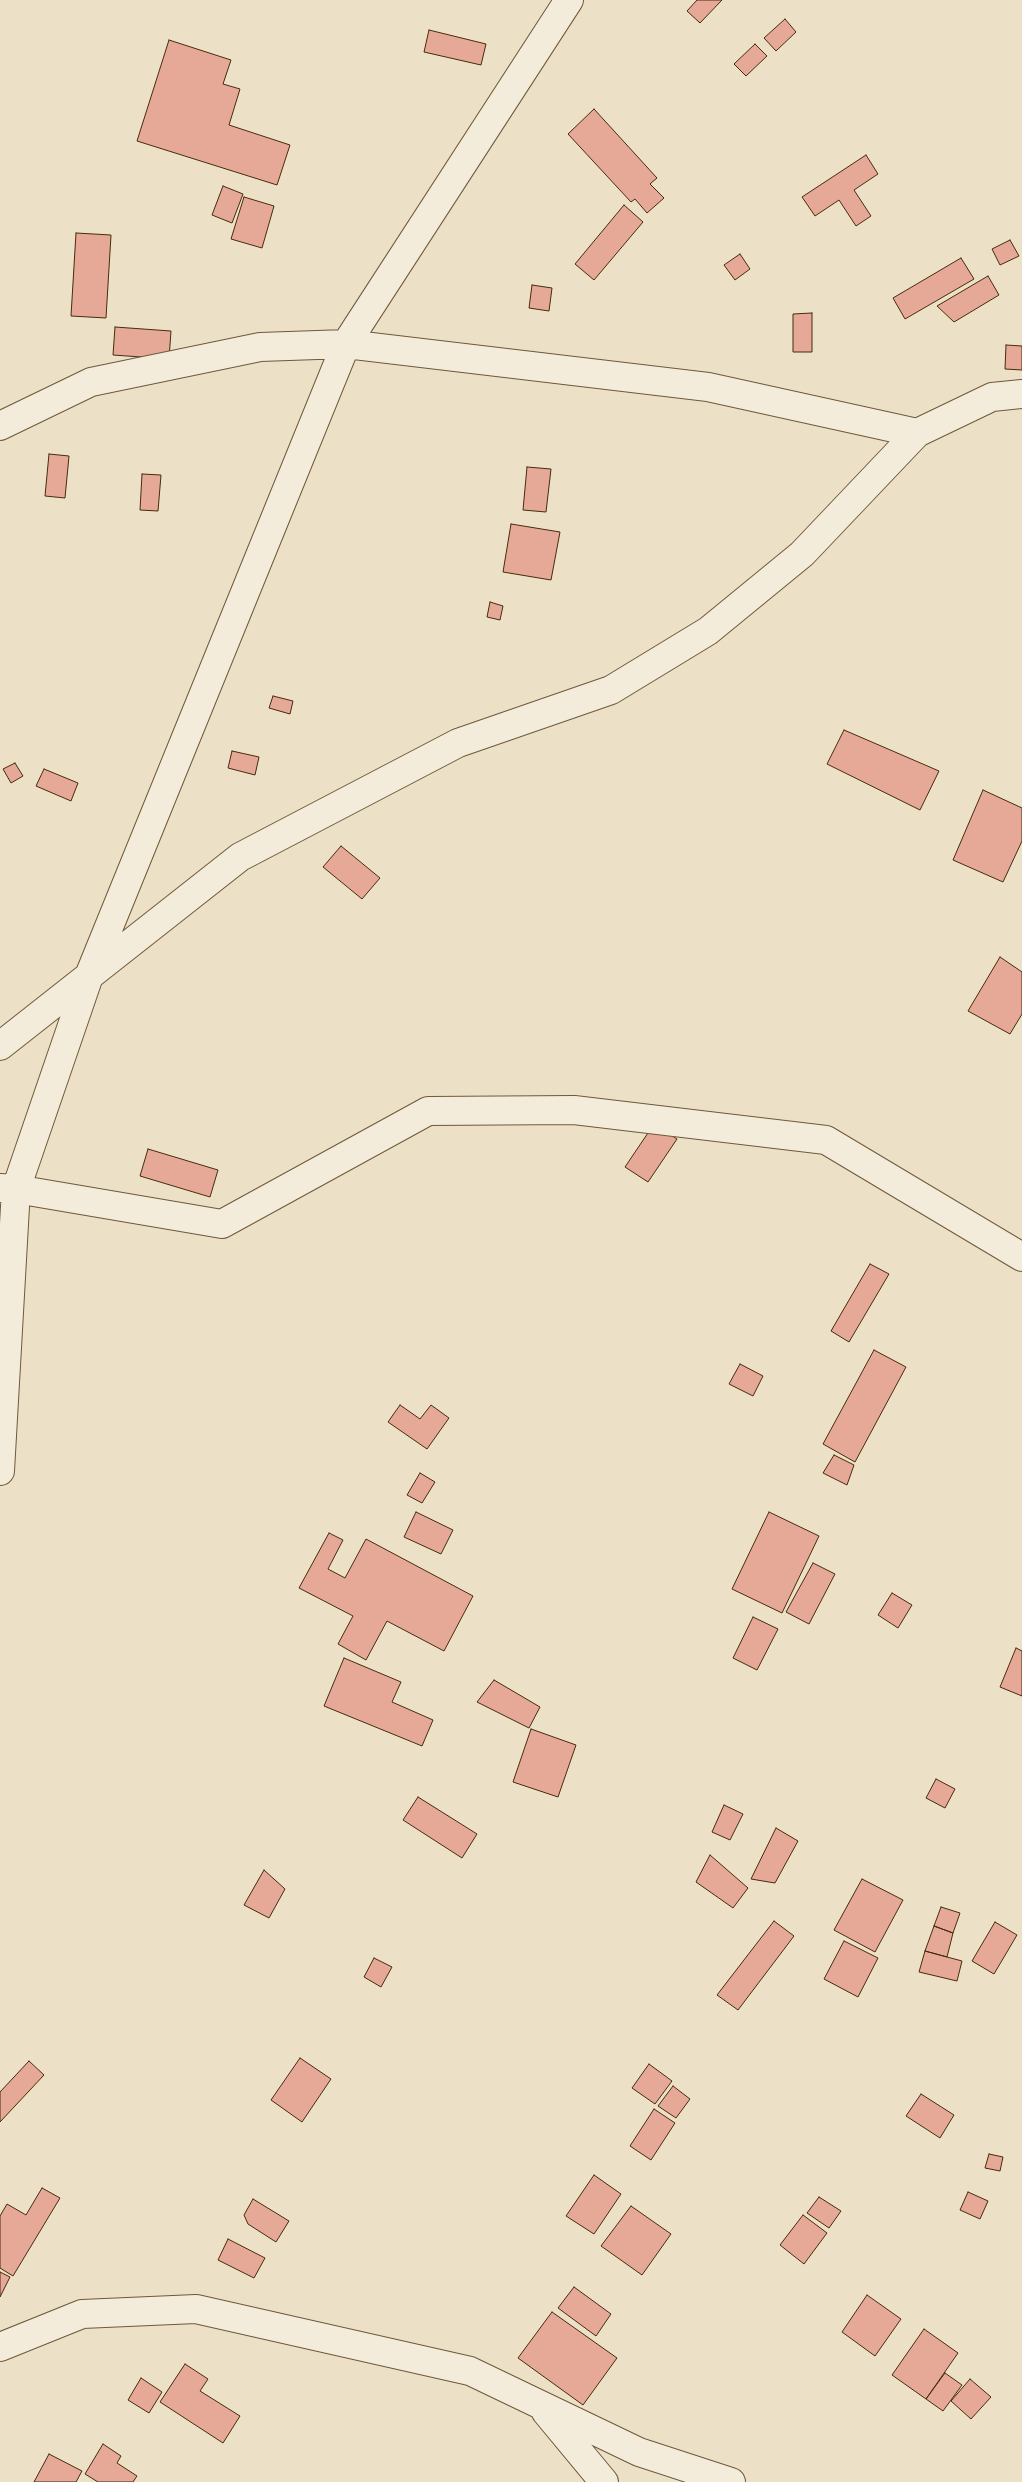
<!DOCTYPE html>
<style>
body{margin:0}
canvas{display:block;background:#ece1c6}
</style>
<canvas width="1022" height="2482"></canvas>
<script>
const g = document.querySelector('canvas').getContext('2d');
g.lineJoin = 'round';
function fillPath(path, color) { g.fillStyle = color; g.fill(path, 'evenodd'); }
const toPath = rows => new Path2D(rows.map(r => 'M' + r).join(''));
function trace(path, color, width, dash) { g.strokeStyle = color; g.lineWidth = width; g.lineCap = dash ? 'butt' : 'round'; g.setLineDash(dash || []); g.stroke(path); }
const building = toPath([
 [697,0,722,0,700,23,687,11,697,0],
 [785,19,796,32,776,51,764,38,785,19],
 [429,30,486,44,481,65,424,52,429,30],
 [169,40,231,60,223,84,240,89,229,125,290,145,277,185,137,141,169,40],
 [755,44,767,56,746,76,734,64,755,44],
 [594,109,657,178,650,184,664,198,647,213,635,199,631,202,568,134,594,109],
 [866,155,878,174,854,190,871,216,856,226,839,200,815,216,802,197,866,155],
 [223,186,243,194,232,223,212,215,223,186],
 [244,197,274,206,262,248,231,239,244,197],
 [624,205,643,222,594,280,575,264,624,205],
 [76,233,111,235,106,318,71,316,76,233],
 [1010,240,1019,256,1000,265,992,249,1010,240],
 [740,254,750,269,735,280,724,265,740,254],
 [961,258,974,279,905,319,893,298,961,258],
 [988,276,999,295,954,322,937,306,988,276],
 [532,285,552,288,549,311,529,308,532,285],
 [812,313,812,352,793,352,793,314,812,313],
 [115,327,171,331,169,359,113,355,115,327],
 [1006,345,1022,346,1022,370,1005,369,1006,345],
 [49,454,69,456,65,498,45,496,49,454],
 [527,467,551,469,546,512,523,510,527,467],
 [142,474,161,475,158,511,140,510,142,474],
 [511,524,560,532,551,580,503,572,511,524],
 [490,602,503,606,500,620,487,617,490,602],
 [273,696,293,701,290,714,269,708,273,696],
 [844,730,939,771,920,810,827,764,844,730],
 [232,751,259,757,255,775,228,768,232,751],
 [15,763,23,776,11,783,3,769,15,763],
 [44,769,78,783,71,801,36,786,44,769],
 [983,790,1022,808,1022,841,1003,882,953,860,983,790],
 [341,846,380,878,362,899,323,867,341,846],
 [1000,957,1022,972,1022,1014,1010,1034,968,1011,1000,957],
 [654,1124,677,1139,648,1182,625,1167,654,1124],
 [148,1149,218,1170,210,1197,140,1176,148,1149],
 [870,1264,889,1274,849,1342,831,1331,870,1264],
 [874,1350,906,1367,855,1462,823,1444,874,1350],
 [740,1364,763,1376,753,1396,729,1384,740,1364],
 [400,1405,420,1419,431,1405,449,1418,427,1449,388,1422,400,1405],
 [834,1455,854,1465,847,1485,823,1473,834,1455],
 [420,1473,435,1482,422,1503,407,1495,420,1473],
 [416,1512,453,1530,441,1554,404,1537,416,1512],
 [769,1512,819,1536,782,1613,732,1589,769,1512],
 [329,1533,343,1540,328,1569,345,1578,366,1539,473,1596,444,1651,387,1621,366,1660,338,1644,353,1616,299,1588,329,1533],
 [813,1563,835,1574,809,1624,786,1612,813,1563],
 [892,1593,912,1605,898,1628,878,1615,892,1593],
 [753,1617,778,1629,757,1670,733,1658,753,1617],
 [1016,1648,1022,1651,1022,1696,1000,1687,1016,1648],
 [344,1658,401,1682,392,1702,433,1720,422,1746,324,1706,344,1658],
 [494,1680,540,1707,529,1728,477,1702,494,1680],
 [531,1729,576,1745,558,1797,513,1782,531,1729],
 [936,1779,955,1789,945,1808,926,1798,936,1779],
 [418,1797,477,1834,462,1858,403,1820,418,1797],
 [724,1805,743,1814,730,1840,712,1832,724,1805],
 [776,1828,798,1841,775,1883,751,1879,776,1828],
 [710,1855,748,1888,733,1908,696,1882,710,1855],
 [264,1870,285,1889,269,1918,244,1905,264,1870],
 [862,1879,903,1900,875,1952,834,1930,862,1879],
 [941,1907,960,1913,953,1933,934,1926,941,1907],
 [774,1921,794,1936,738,2010,717,1995,774,1921],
 [995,1922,1017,1935,994,1974,972,1961,995,1922],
 [934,1926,953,1933,947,1957,925,1951,934,1926],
 [844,1941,878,1958,858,1997,824,1979,844,1941],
 [925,1951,962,1961,957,1981,919,1972,925,1951],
 [374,1958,392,1967,381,1987,364,1977,374,1958],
 [300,2058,331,2079,302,2122,271,2100,300,2058],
 [29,2061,44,2075,0,2122,0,2092,29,2061],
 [649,2064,672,2081,655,2104,632,2088,649,2064],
 [673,2086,690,2099,676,2118,658,2106,673,2086],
 [921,2094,954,2115,940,2138,906,2116,921,2094],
 [654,2109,675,2123,651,2160,630,2146,654,2109],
 [989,2154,1003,2157,1000,2171,985,2168,989,2154],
 [594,2175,621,2194,594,2234,566,2216,594,2175],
 [42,2188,60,2198,13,2276,0,2268,0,2216,7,2204,26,2215,42,2188],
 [968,2192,988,2201,980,2219,960,2210,968,2192],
 [819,2197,841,2211,829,2228,807,2213,819,2197],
 [253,2199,289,2221,276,2242,248,2224,244,2215,253,2199],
 [631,2206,671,2234,642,2275,601,2246,631,2206],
 [803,2215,827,2233,804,2264,780,2245,803,2215],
 [228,2239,265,2258,254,2278,218,2260,228,2239],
 [0,2272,10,2277,0,2297,0,2272],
 [574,2287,611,2314,596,2336,558,2308,574,2287],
 [867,2295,901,2319,875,2356,842,2332,867,2295],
 [552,2312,617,2358,583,2405,518,2358,552,2312],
 [924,2329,958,2353,926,2399,892,2375,924,2329],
 [185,2364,208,2379,200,2391,240,2416,223,2443,160,2402,185,2364],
 [945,2373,962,2385,943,2411,926,2399,945,2373],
 [141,2378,162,2392,149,2413,128,2400,141,2378],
 [970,2379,991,2397,971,2419,951,2401,970,2379],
 [103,2444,121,2456,117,2463,137,2476,133,2482,98,2482,85,2474,103,2444],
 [49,2454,82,2471,76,2482,34,2482,49,2454]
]);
fillPath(building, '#e6a998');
trace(building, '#462b0c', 1);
const street = toPath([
 [0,426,91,382,260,347,346,344,708,387,917,433],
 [0,1046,240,857,458,743,611,690,708,631,802,554,917,433,992,397,1022,394],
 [0,1188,16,1189,222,1224,428,1111,574,1110,826,1140,1022,1257],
 [0,1471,16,1189,89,976,346,344,569,0],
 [0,2347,82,2314,196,2309,470,2371,639,2452,731,2482],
 [546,2412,604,2482]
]);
trace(street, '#70583a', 30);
trace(street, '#f3ecda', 28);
</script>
